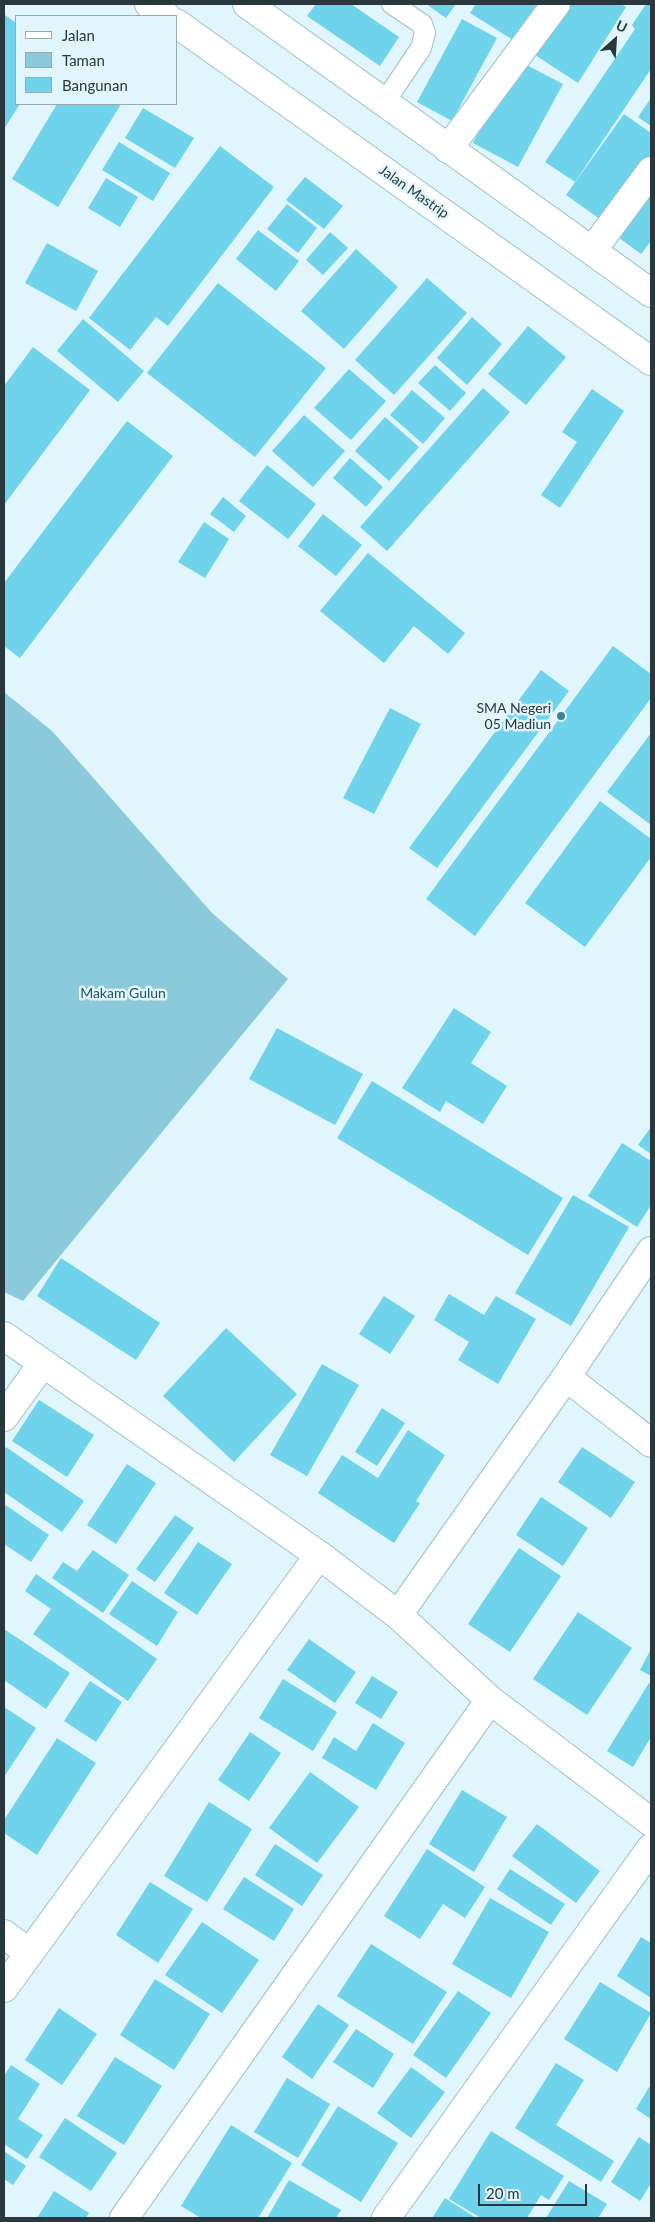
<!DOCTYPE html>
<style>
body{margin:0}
#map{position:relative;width:655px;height:2222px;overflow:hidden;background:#e0f6fc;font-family:Lato,sans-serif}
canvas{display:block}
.frame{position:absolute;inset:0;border:5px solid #29383c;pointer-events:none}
.legend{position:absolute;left:15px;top:15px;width:162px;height:90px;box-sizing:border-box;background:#e0f6fc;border:1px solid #97aaaf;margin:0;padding:6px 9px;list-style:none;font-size:15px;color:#29383c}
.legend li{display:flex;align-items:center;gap:10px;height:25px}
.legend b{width:25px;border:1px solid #97aaaf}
.north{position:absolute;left:590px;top:15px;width:50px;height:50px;-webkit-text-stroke:4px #e0f6fc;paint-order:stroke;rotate:26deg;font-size:14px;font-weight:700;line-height:20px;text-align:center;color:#29383c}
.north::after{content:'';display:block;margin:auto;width:18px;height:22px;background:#29383c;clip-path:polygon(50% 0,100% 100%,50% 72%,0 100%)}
.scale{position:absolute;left:478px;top:2184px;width:109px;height:22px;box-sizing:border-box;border:2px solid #29383c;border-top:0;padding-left:6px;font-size:15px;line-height:18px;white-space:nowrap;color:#29383c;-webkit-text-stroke:4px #e0f6fc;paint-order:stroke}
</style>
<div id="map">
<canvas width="655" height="2222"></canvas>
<div class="frame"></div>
<ul class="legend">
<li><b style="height:6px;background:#fff"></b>Jalan</li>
<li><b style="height:14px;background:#8acada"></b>Taman</li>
<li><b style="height:14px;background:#6ed3eb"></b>Bangunan</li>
</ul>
<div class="north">U</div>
<div class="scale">20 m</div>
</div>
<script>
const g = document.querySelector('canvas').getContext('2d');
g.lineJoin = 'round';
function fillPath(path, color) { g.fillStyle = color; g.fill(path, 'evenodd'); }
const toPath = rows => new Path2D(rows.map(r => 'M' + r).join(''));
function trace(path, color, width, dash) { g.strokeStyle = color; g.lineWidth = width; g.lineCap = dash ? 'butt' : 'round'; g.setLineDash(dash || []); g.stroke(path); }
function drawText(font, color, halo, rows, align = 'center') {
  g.font = font + ' Lato,sans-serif'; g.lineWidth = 5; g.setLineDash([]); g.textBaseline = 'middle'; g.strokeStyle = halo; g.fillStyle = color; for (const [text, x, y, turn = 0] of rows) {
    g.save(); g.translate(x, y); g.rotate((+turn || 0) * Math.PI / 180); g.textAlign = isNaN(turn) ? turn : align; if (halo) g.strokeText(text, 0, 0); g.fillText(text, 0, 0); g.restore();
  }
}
fillPath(toPath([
 [4,692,52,731,212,913,288,979,23,1301,4,1292]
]), '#8acada');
fillPath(toPath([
 [316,4,351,4,399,37,380,66,307,16],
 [426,4,456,4,446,18],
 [476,4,537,4,513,40,470,13],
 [569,4,621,4,626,7,578,83,535,55],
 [646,4,651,4,651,69,575,182,545,162,635,29,632,25],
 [5,15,16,23,16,104,20,104,4,129],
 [462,19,497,38,452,121,417,102],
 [517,60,563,84,518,167,473,143],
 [651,98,651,126,638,117],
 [57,104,121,104,58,207,12,179],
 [143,108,194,138,175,168,125,138],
 [624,114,651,133,651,161,607,224,566,195],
 [119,142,170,173,153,201,102,170],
 [220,146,274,187,168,326,156,317,130,350,89,318],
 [305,177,343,206,324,229,286,200],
 [106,178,138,197,120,227,88,208],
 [651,195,651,241,641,254,618,237],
 [287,204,317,228,298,253,267,229],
 [258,230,299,261,276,291,236,259],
 [330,232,348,248,323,275,306,260],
 [47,243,98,271,76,311,25,283],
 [356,249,398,287,344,349,301,311],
 [427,278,467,313,394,395,355,360],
 [218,283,326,368,255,457,147,373],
 [472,317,502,344,467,385,437,358],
 [83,319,144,371,118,402,57,351],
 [528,326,566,357,526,405,488,374],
 [33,347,90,390,4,505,4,386],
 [435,365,466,393,450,411,418,383],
 [349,369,386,401,351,440,314,408],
 [483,388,510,412,387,551,360,527],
 [592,389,624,411,560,508,541,495,577,442,562,432],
 [412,390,445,418,423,444,390,415],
 [304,415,345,451,313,487,272,451],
 [385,417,419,447,389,481,355,451],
 [127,421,173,456,20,658,4,646,4,583],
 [350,458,383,487,366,507,333,478],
 [267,465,316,504,288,539,239,501],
 [223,497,246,516,234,532,210,514],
 [323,514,362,545,336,576,298,546],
 [204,522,229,539,205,578,178,562],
 [368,553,465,633,448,654,414,626,384,663,320,611],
 [613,646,651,674,651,698,475,936,426,899],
 [541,670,569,691,437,868,409,848],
 [390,708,421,724,374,814,343,798],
 [651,733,651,825,607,792],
 [600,801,651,839,651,857,585,947,525,903],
 [454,1008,491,1032,471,1063,507,1086,483,1124,446,1101,440,1112,402,1088],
 [277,1028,363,1074,335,1125,249,1079],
 [372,1081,563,1198,528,1255,337,1138],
 [651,1127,651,1154,638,1145],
 [622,1143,651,1161,651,1205,637,1227,588,1196],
 [573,1195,629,1227,571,1326,515,1293],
 [61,1258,160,1323,136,1360,37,1296],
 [449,1294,484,1315,496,1296,536,1319,498,1384,458,1360,469,1342,434,1320],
 [384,1296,415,1316,390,1354,359,1334],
 [226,1328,297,1394,234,1462,163,1396],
 [322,1364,359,1385,307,1476,270,1455],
 [39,1400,94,1435,67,1477,12,1441],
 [382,1408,405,1423,377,1466,355,1452],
 [408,1430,445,1455,416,1501,420,1503,394,1543,318,1493,342,1455,378,1478],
 [6,1447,84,1501,62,1532,4,1492,4,1451],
 [582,1447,635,1482,611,1518,558,1482],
 [127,1464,156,1483,116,1544,87,1525],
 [541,1497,588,1528,563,1566,516,1535],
 [4,1504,49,1535,31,1562,4,1544],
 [175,1515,194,1528,155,1582,136,1569],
 [198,1542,232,1564,197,1615,164,1593],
 [519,1548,561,1576,510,1652,468,1624],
 [93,1550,129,1575,103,1613,52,1578,63,1562,77,1571],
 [36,1574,157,1659,128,1701,33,1634,51,1609,25,1591],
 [132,1581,178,1612,157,1646,109,1614],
 [578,1612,632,1648,587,1715,533,1679],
 [4,1629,70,1673,46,1709,4,1680],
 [309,1639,356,1672,335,1703,287,1670],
 [651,1649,651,1676,640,1670],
 [372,1676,398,1692,381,1719,355,1703],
 [283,1679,337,1712,313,1751,259,1718],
 [90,1681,122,1702,96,1742,64,1721],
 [649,1683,651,1684,651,1737,633,1767,607,1751],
 [4,1707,36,1728,4,1777],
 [373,1723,405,1743,376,1790,322,1758,334,1737,356,1751],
 [250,1732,281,1753,249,1801,218,1780],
 [57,1738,96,1763,37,1855,4,1833,4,1820],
 [310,1772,359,1807,317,1863,269,1828],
 [462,1790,507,1817,474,1872,429,1844],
 [209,1802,252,1829,207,1902,164,1876],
 [537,1824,600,1871,576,1903,512,1856],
 [275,1844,323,1875,302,1906,255,1875],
 [427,1849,485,1887,465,1918,443,1904,420,1939,384,1916],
 [510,1869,565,1904,551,1925,497,1889],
 [244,1877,294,1909,274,1941,223,1909],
 [150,1882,193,1909,158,1963,116,1935],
 [490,1898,549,1932,511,1998,452,1964],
 [202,1922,259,1960,222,2013,165,1975],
 [641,1937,651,1943,651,1998,617,1976],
 [371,1944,447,1992,413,2044,337,1996],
 [155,1979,210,2014,174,2070,120,2035],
 [600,1982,651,2013,617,2072,564,2039],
 [458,1991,491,2013,446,2078,413,2055],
 [318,2004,349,2025,312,2079,282,2057],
 [59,2008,97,2034,62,2085,25,2060],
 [356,2029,394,2054,373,2088,333,2062],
 [115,2057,162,2086,124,2145,77,2116],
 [556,2063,584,2080,556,2125,614,2161,601,2182,515,2128],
 [11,2065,40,2084,18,2119,43,2135,27,2159,4,2144,4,2076],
 [411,2067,445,2092,411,2138,377,2113],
 [287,2078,330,2104,298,2158,254,2132],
 [651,2084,651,2119,636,2109],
 [338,2106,398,2143,361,2202,301,2165],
 [65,2118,117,2153,91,2191,39,2157],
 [231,2125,292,2163,258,2218,201,2218,181,2206],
 [491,2131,564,2176,549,2200,541,2195,527,2218,481,2218,449,2199],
 [639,2137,651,2145,651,2183,640,2201,611,2182],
 [4,2151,26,2166,13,2185,4,2179],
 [289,2180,341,2210,336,2218,267,2218],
 [569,2181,607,2204,598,2218,546,2218],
 [54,2191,89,2213,86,2218,37,2218],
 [445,2198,476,2218,432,2218]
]), '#6ed3eb');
const lane = toPath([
 [384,103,421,48,425,33,422,24,392,4]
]);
const street = toPath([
 [448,149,556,4],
 [592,251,651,171],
 [566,1377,651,1443],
 [4,1417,43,1363],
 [398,1615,566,1377,651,1251],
 [4,1934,29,1953],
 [4,1988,319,1555,398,1615,490,1700,651,1822],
 [124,2218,490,1700],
 [386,2218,651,1848]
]);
const secondary = toPath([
 [4,1336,319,1555]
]);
const primary = toPath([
 [149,4,166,16],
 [247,4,651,293],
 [176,23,651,361]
]);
trace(lane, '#9bc0ca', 22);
trace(street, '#9bc0ca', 30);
trace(secondary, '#9bc0ca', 30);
trace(primary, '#9bc0ca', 30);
trace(lane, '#fff', 20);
trace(street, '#fff', 28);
trace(secondary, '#fff', 28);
trace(primary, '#fff', 28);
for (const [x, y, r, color] of [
 [561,716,5,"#3e8191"]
]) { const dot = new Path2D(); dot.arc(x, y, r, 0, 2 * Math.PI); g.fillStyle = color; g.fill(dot); trace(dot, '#e0f6fc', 2); }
drawText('14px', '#29383c', '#e0f6fc', [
 ["Jalan Mastrip",414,192,35]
]);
drawText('14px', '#29383c', '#e0f6fc', [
 ["SMA Negeri",551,708],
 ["05 Madiun",551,724]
], 'right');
drawText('14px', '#25515c', '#e0f6fc', [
 ["Makam Gulun",123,993]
]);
</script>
